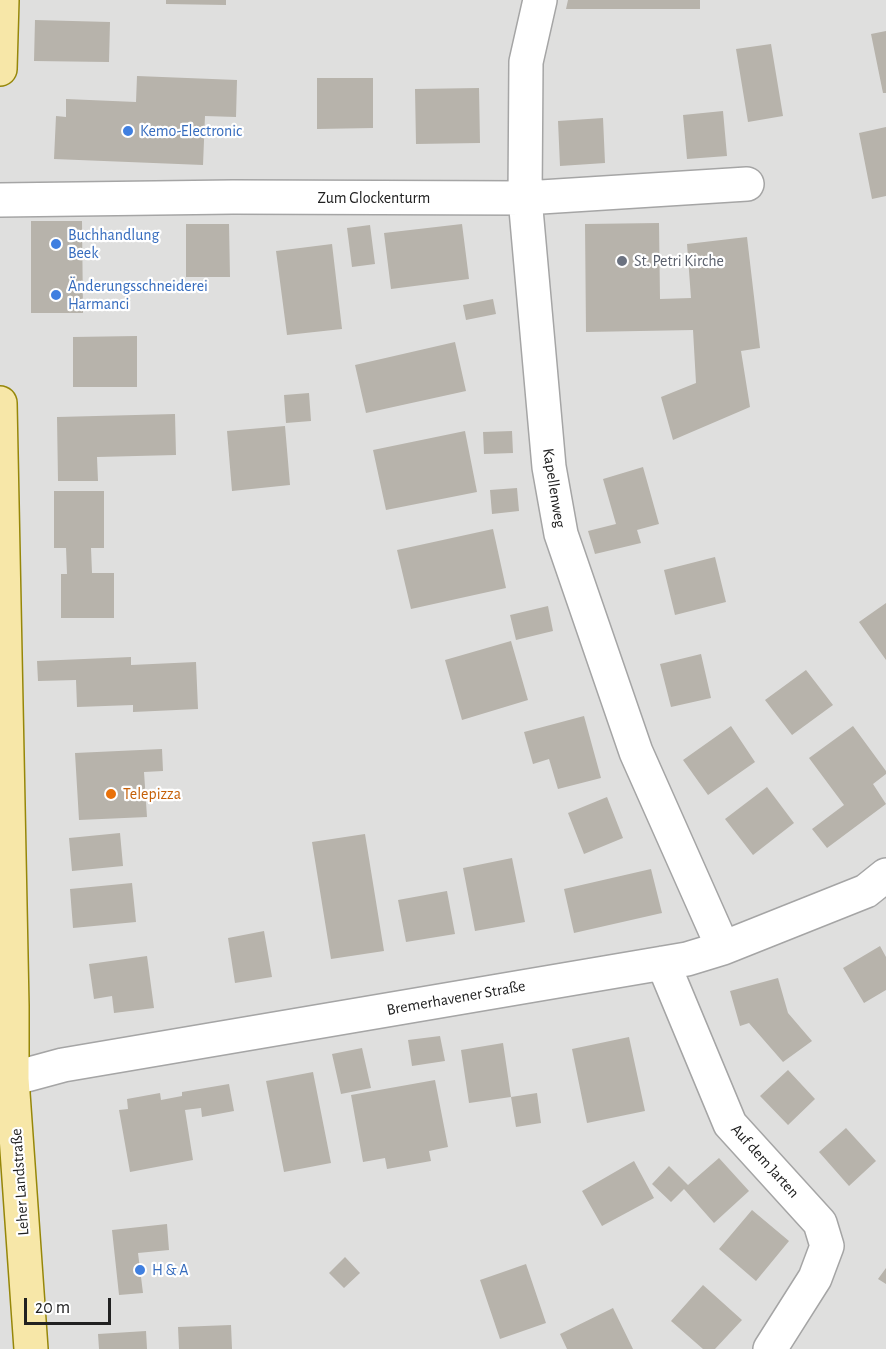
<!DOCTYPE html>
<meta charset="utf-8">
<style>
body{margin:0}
#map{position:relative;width:886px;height:1349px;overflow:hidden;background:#f1f0e9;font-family:"Alegreya Sans",sans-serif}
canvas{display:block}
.scale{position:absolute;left:24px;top:1298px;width:87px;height:27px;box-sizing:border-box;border:3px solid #212121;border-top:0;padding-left:8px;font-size:18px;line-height:21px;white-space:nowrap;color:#212121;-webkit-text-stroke:4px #fff;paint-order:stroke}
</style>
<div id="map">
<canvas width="886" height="1349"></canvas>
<div class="scale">20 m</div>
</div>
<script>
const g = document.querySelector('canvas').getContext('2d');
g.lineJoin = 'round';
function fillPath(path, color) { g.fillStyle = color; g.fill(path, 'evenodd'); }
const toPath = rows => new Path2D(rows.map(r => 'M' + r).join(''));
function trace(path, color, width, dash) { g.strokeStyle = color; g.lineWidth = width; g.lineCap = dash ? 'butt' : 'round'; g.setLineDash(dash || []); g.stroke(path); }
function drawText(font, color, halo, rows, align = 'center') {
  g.font = font + ' "Alegreya Sans",sans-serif'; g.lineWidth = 4.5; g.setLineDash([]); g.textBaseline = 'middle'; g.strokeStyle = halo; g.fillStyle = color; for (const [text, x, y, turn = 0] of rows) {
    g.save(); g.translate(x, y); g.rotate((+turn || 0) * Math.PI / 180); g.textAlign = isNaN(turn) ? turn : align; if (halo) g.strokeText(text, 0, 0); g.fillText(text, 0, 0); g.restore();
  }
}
fillPath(toPath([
 [0,0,886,0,886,1349,0,1349]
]), '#dfdfde');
fillPath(toPath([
 [166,0,226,0,226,5,166,4],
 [568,0,700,0,700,9,566,9],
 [35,20,110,22,109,62,34,61],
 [886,31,886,93,883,93,871,34],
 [771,44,783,116,748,122,736,49],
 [137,76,237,80,236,117,205,116,203,165,54,159,56,116,66,117,66,99,136,102],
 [317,78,373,78,373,128,317,129],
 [479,88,480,143,416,144,415,89],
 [723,111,727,156,687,159,683,115],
 [603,118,605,163,560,166,558,121],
 [886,127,886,196,872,199,859,133],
 [31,221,82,221,83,313,31,313],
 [659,223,660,299,691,298,687,244,747,237,760,348,741,351,750,407,673,440,661,397,696,383,693,330,586,332,585,224],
 [186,224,229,224,230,277,186,277],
 [462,224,469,279,391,289,384,233],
 [370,225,375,264,352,267,347,228],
 [332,244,342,329,287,335,276,251],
 [493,299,496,314,466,320,463,305],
 [137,336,137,387,73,387,73,337],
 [455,342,466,391,366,413,355,365],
 [309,393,311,421,286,423,284,395],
 [175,414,176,455,97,457,98,481,58,481,57,417],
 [285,426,290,485,232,491,227,431],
 [465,431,477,492,386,510,373,450],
 [512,431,513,453,484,454,483,432],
 [643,467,659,524,637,530,641,543,595,554,588,531,616,524,603,479],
 [517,488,519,511,492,514,490,490],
 [54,491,104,491,104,548,91,548,92,573,114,573,114,618,61,618,61,574,67,574,66,548,54,548],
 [493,529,506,588,411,609,397,550],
 [715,557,726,602,675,615,664,570],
 [886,603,886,660,859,622],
 [548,606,553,631,516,640,510,615],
 [511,641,528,700,462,720,445,660],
 [701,654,711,698,671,707,660,664],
 [131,657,131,665,196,662,198,709,133,712,133,705,77,707,76,680,38,681,37,661],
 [806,670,833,705,792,735,765,700],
 [584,716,601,778,558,789,549,759,533,764,524,732],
 [731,726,755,762,708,795,683,760],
 [853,726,886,771,886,774,873,784,886,804,827,848,812,829,844,805,809,758],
 [162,749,163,771,144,772,147,817,79,820,75,753],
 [767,787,794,823,753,855,725,819],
 [607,797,623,838,584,854,568,813],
 [120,833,123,866,72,871,69,838],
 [365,834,384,951,331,959,312,842],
 [512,858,525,922,475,931,463,868],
 [651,869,662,913,574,933,564,889],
 [132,883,136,922,73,928,70,889],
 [447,891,455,934,406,942,398,900],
 [264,931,272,977,235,983,228,938],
 [880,946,886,957,886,990,864,1003,843,968],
 [147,956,154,1008,114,1013,112,996,94,999,89,964],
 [778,978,788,1013,812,1041,783,1062,749,1023,740,1026,730,991],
 [440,1036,445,1061,412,1066,408,1040],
 [629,1037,645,1111,587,1123,572,1049],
 [503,1043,511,1097,537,1093,541,1123,516,1127,511,1097,469,1103,461,1050],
 [362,1048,371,1088,341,1094,332,1054],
 [788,1070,815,1099,788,1125,760,1096],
 [313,1072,331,1163,284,1172,266,1081],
 [435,1080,448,1147,429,1151,431,1161,387,1169,385,1158,363,1162,351,1095],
 [229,1084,234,1111,202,1117,201,1108,185,1110,193,1160,130,1172,119,1110,128,1109,127,1099,160,1093,161,1100,182,1096,182,1092],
 [846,1128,876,1161,849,1186,819,1152],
 [719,1158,749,1191,714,1223,684,1189,671,1202,652,1184,669,1166,688,1185],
 [634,1161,654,1198,602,1226,582,1191],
 [752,1210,789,1241,756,1281,719,1249],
 [167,1224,169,1250,138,1253,143,1293,119,1295,112,1230],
 [345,1257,360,1273,344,1288,329,1273],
 [526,1264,546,1323,500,1339,480,1280],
 [886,1268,886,1284,878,1279],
 [703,1285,742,1320,715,1349,703,1349,671,1321],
 [613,1308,633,1349,567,1349,560,1334],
 [231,1325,232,1349,179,1349,178,1327],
 [146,1331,147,1349,99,1349,98,1334]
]), '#b7b3ab');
const minor = toPath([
 [540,0,526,62,525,198,549,467,561,534,636,752,723,948],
 [0,200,233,197,525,198,747,184],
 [663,963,730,1124,820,1223,827,1246,815,1278,770,1349],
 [0,1082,63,1065,687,959,723,948,866,891,886,875]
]);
const major = toPath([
 [0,69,2,0],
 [0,403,12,1006,12,1079,31,1349]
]);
trace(minor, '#a5a5a5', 36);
trace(major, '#968709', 36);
trace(minor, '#fff', 33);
trace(major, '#f7e7a8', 33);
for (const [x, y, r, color] of [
 [128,131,6,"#3f7fe0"],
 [56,244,6,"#3f7fe0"],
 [622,261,6,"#6b7280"],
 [56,295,6,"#3f7fe0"],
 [111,794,6,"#e8710a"],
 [140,1270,6,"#3f7fe0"]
]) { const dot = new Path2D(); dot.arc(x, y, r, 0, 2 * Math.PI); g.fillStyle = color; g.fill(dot); trace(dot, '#fff', 2); }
drawText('16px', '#366cbe', '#fff', [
 ["Kemo-Electronic",140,131],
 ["Buchhandlung",68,235],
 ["Beek",68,253],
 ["Änderungsschneiderei",68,286],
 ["Harmanci",68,304],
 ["H & A",152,1270]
], 'left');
drawText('16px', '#212121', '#fff', [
 ["Zum Glockenturm",374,198],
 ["Kapellenweg",554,488,81],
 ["Bremerhavener Straße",456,998,-10],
 ["Auf dem Jarten",765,1161,48],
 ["Leher Landstraße",20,1182,-94]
]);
drawText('16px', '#5b616d', '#fff', [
 ["St. Petri Kirche",634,261]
], 'left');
drawText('16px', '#c56008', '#fff', [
 ["Telepizza",123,794]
], 'left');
</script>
